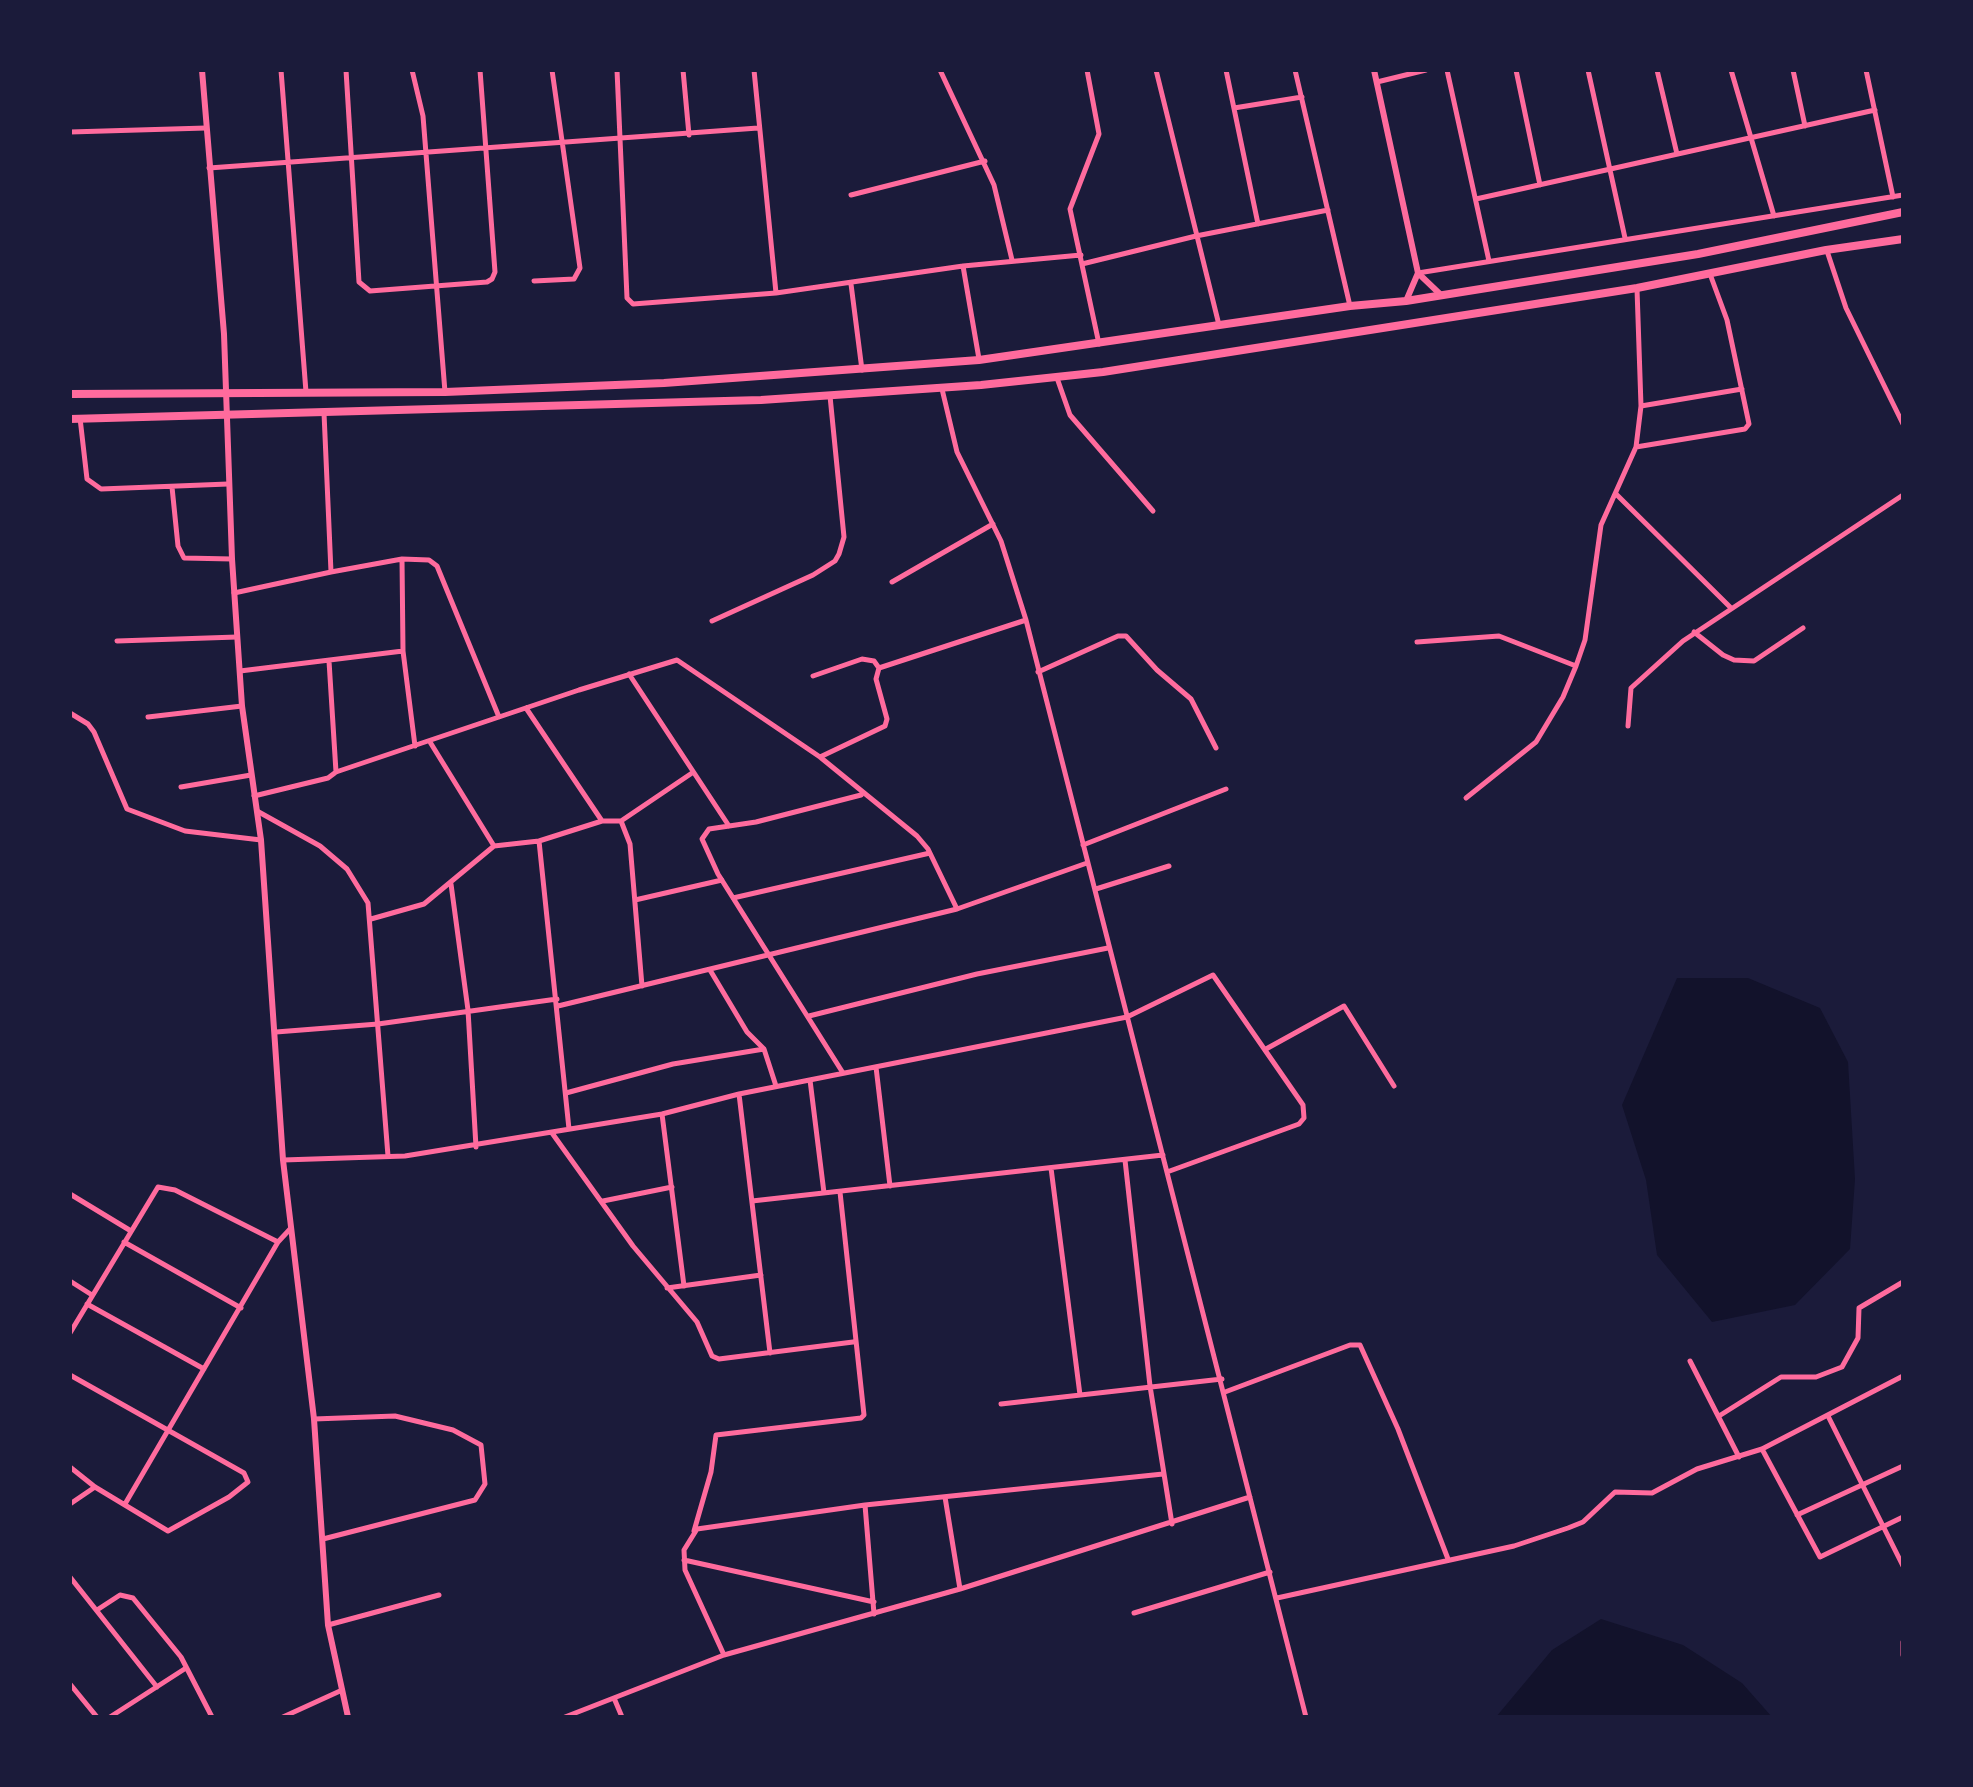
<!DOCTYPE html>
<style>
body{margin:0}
#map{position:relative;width:1973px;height:1787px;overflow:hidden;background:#1b1b3a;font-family:"Noto Serif",serif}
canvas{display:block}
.frame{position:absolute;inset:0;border:72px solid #1b1b3a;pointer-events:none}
</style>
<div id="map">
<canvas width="1973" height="1787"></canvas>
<div class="frame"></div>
</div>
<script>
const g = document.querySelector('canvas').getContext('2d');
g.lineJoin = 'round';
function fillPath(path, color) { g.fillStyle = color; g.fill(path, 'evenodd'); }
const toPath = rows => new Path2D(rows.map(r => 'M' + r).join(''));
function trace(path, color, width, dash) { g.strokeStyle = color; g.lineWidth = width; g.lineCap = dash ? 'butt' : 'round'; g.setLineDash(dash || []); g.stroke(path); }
fillPath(toPath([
 [1677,978,1748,978,1820,1008,1848,1062,1855,1179,1850,1249,1795,1305,1712,1322,1657,1255,1646,1180,1622,1105],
 [1601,1619,1683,1645,1742,1683,1772,1717,1496,1717,1552,1650]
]), '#12122b');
trace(toPath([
 [281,70,306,392],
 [346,70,359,282,370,291,487,282,492,279,495,272,480,70],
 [412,70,423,116,445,392],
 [617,70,627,298,633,304,776,293,963,266,1081,255],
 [683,70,689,135],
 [754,70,776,293],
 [940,70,994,185,1012,260],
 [1087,70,1099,134,1070,209,1099,344],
 [1156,70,1219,325],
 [1226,70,1258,224],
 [1295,70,1350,306],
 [1447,70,1489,261],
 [1516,70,1540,185],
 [1588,70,1625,238],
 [1657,70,1677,154],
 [1731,70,1774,216],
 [1793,70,1805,126],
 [1866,70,1893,197],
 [1377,82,1426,70],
 [1234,108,1302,97],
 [70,132,206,128],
 [209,168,758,128],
 [851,195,985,161],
 [1476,199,1875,110],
 [1827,251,1846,308,1903,424],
 [1082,264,1196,236,1328,210],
 [963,266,979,359],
 [1418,273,1903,195],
 [534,281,574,279,580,268,552,70],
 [851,284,862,370],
 [1057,378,1070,415,1153,511],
 [942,389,957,452,1001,541,1026,620,1306,1717],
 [1641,406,1742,389],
 [324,413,331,572,402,559,429,560,437,566,499,717],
 [80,418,87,479,101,489,228,484],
 [1636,447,1745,429,1749,424,1727,320,1710,274],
 [172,487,178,546,184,558,232,559],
 [1616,494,1730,607],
 [402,559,403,651],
 [892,582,993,524],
 [234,593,331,572],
 [712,621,813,575,835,561,839,554,844,537,830,396],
 [1694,632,1723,655,1734,660,1754,661,1803,628],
 [117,641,237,637],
 [1417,642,1499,636,1576,666],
 [329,661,336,772],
 [240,671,403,651,415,746],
 [1038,672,1118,636,1126,636,1157,670,1191,699,1216,748],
 [629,674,729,826],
 [813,676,862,659,874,661,879,668],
 [526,708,602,821],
 [70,713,88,724,94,732,127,809,185,831,261,840],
 [148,717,242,706],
 [1628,726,1631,688,1683,641,1903,495],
 [430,742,494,846],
 [820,757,885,726,887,719,876,679,879,668,1026,620],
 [181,787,251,775],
 [254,796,328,778,336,772,579,690,677,660,820,757,917,836,928,849,957,909],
 [1466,798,1536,742,1563,697,1576,666,1585,640,1601,525,1636,447,1641,406,1637,289],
 [257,811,320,846,347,869,368,903,388,1156],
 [621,821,630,844,642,986],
 [539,841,569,1129],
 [1083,845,1226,789],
 [451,884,468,1010,476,1147],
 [1096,889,1169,866],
 [733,898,930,853],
 [635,900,722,880],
 [371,919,424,904,494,846,539,841,602,821,621,821,692,773],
 [710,970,747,1032,764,1049,776,1086],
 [558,1006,957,909,1087,863],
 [809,1016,977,974,1108,948],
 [276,1032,378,1024,557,999],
 [1266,1049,1344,1006,1394,1086],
 [876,1067,890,1186],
 [843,1073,718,874,702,839,709,829,756,822,861,795],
 [810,1080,824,1193],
 [566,1093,673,1064,764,1049],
 [739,1094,770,1353],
 [662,1114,684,1286],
 [552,1133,633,1246,697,1322,712,1356,719,1359,853,1342],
 [283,1160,405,1156,662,1114,739,1094,1127,1017,1213,975,1303,1105,1304,1118,1299,1124,1167,1172],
 [1125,1160,1150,1386,1172,1524],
 [1051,1168,1080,1395],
 [70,1194,131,1231],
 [603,1201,672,1187],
 [752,1201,1163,1155],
 [124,1242,241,1308],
 [70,1281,92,1295],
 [667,1288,761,1275],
 [87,1304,204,1369],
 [70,1333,158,1187,175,1190,278,1242],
 [1690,1361,1739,1457],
 [70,1375,244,1473,248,1482,229,1497,168,1531,95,1487,70,1467],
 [1225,1392,1350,1345,1360,1345,1398,1429,1448,1559],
 [1001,1404,1222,1379],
 [1719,1416,1781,1377,1816,1377,1842,1367,1858,1338,1859,1308,1903,1282],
 [1828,1416,1903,1566],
 [314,1419,395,1416,453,1430,481,1445,485,1484,475,1500,323,1539],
 [1762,1449,1820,1557,1903,1517],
 [945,1497,960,1589],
 [70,1504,95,1487],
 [125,1504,278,1242,291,1228],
 [865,1505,874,1614],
 [1797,1515,1903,1466],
 [694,1531,711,1472,716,1435,861,1418,864,1415,840,1192],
 [684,1560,874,1602],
 [70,1577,157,1687],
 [1277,1598,1514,1546,1568,1528,1583,1522,1615,1492,1652,1493,1697,1469,1762,1449,1903,1376],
 [97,1610,120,1595,133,1598,181,1657,212,1717],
 [1134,1613,1270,1572],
 [328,1625,439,1595],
 [1903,1642,1903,1655],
 [724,1655,685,1570,684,1550,697,1529,865,1505,1163,1474],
 [70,1684,97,1717],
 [614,1698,622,1717],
 [110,1717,186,1668],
 [283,1717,340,1691],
 [565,1717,724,1655,960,1589,1250,1497]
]), '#ff6b9d', 5);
trace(toPath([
 [202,70,224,334,232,559,242,706,261,840,283,1160,314,1419,328,1625,348,1717],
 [1374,70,1418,273,1441,295],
 [1406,301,1418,273]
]), '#ff6b9d', 6);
trace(toPath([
 [70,394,445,392,664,383,979,360,1350,306,1406,301,1698,254,1903,212],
 [70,419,761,400,981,385,1103,372,1637,288,1826,250,1903,239]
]), '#ff6b9d', 8);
</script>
